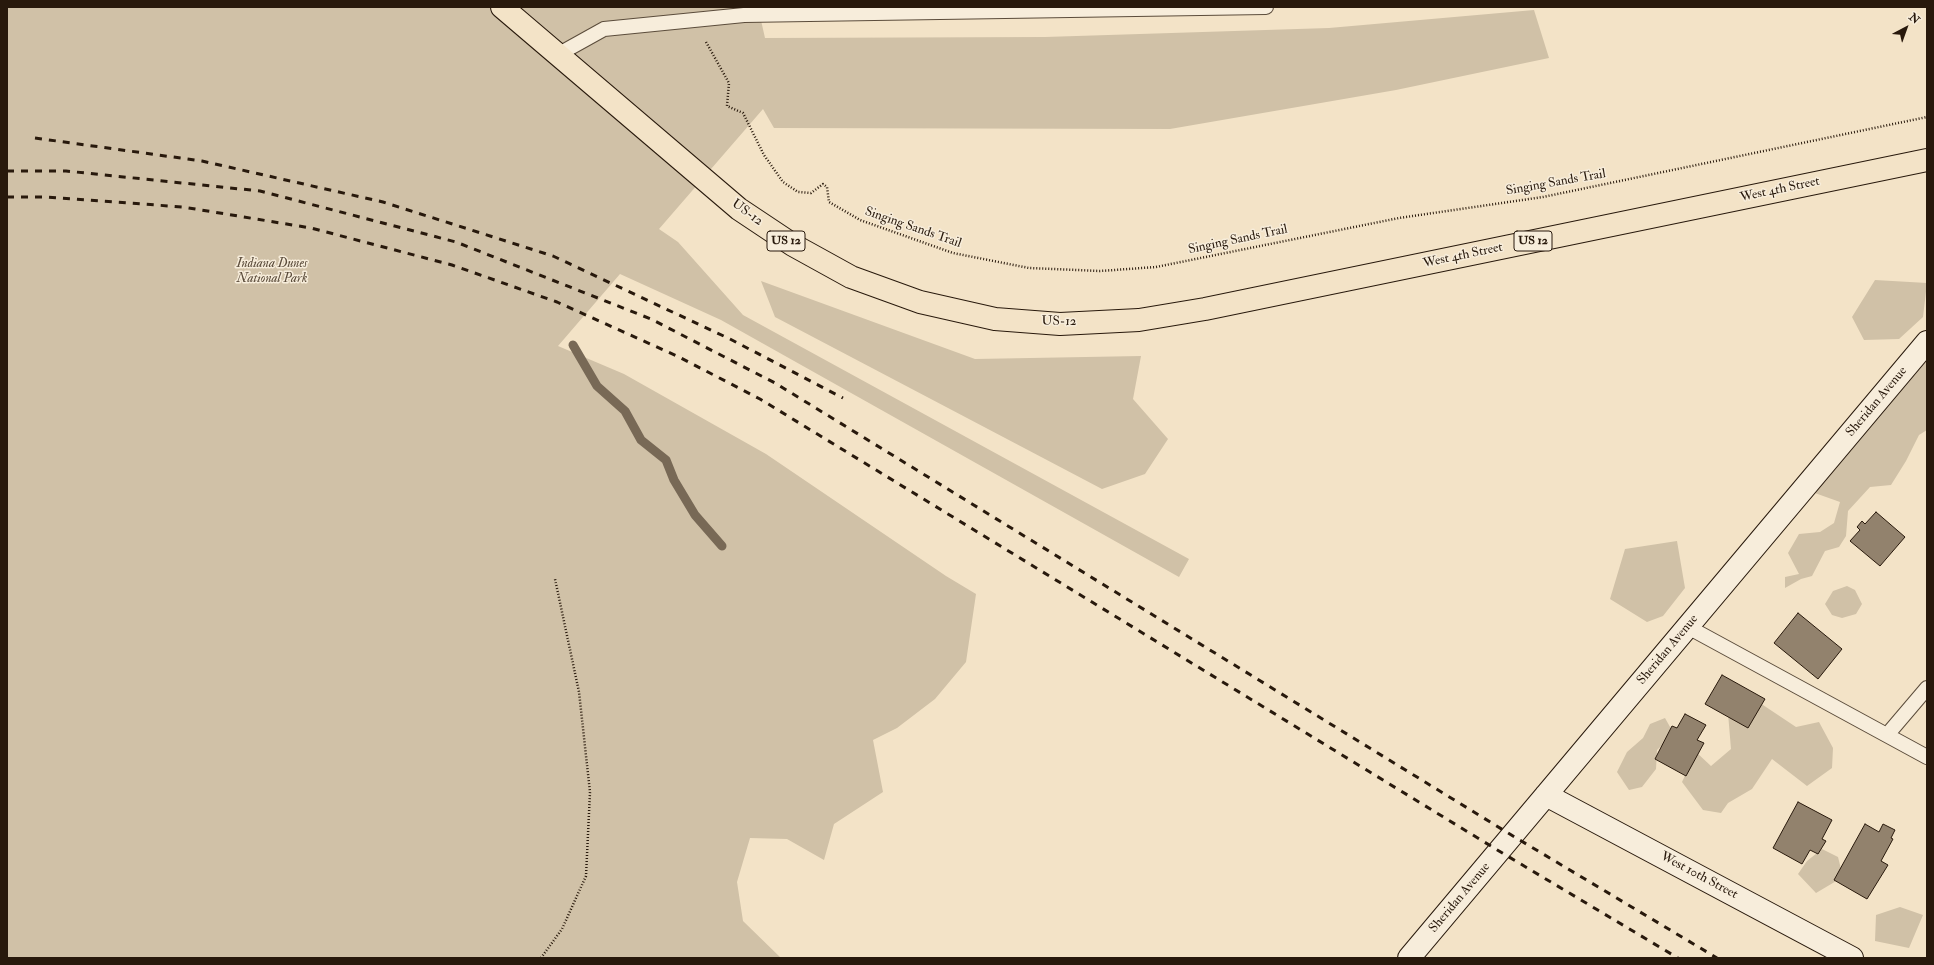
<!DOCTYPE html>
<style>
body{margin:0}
#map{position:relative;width:1934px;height:965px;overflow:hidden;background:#f3e3c7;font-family:"IM FELL Double Pica",serif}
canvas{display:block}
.frame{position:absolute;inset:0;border:8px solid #28190c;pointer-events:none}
.north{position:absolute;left:1886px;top:8px;width:40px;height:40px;-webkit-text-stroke:3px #f7eddb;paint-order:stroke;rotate:41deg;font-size:11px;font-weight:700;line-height:16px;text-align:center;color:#28190c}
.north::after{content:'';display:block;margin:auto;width:14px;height:18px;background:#28190c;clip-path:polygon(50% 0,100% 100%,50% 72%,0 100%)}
</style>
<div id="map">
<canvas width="1934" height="965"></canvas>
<div class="frame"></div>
<div class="north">N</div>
</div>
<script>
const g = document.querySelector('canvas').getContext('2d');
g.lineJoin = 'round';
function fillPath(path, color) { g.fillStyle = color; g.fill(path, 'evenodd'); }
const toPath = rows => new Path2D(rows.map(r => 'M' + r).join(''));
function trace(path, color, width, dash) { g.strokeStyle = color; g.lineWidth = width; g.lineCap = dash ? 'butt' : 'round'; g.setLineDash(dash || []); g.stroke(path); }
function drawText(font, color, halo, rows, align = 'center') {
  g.font = font + ' "IM FELL Double Pica",serif'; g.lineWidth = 3; g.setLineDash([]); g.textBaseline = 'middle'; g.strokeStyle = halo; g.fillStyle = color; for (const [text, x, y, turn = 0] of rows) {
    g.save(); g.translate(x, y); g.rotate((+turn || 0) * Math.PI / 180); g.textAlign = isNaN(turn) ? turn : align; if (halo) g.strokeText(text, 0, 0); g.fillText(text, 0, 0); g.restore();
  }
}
fillPath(toPath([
 [7,7,758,7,765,38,1045,37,1329,28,1534,10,1549,58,1396,90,1170,129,774,128,763,109,659,229,678,242,743,315,1189,559,1179,577,721,320,620,274,558,346,624,374,766,454,946,576,976,594,966,662,935,699,897,728,873,740,883,792,834,824,824,860,787,839,750,838,737,882,743,921,781,958,7,958],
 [1875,280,1927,283,1923,317,1899,339,1864,340,1852,317],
 [761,281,975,359,1141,356,1133,399,1168,439,1145,474,1102,489,775,317],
 [1927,356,1927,430,1919,435,1906,461,1891,485,1870,487,1848,511,1846,536,1839,547,1825,551,1812,576,1801,579,1785,588,1785,577,1799,574,1788,553,1799,534,1820,532,1834,523,1840,502,1812,492],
 [1677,541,1685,588,1663,616,1647,622,1610,599,1625,549],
 [1847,586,1855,590,1862,604,1856,614,1842,618,1832,615,1825,604,1833,591],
 [1760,703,1796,727,1819,722,1833,748,1832,768,1807,786,1772,759,1752,789,1728,803,1721,813,1703,810,1682,782,1696,752,1711,766,1731,749,1728,713],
 [1665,718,1674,734,1657,750,1656,769,1642,787,1629,790,1617,772,1627,752,1643,738,1650,724],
 [1822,849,1838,857,1843,877,1816,893,1798,874,1807,861],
 [1900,907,1923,915,1909,948,1875,941,1876,915]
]), '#d0c1a7');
trace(toPath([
 [573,345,597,386,625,411,641,440,666,460,674,480,695,515,722,546]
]), '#786956', 9);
const building = toPath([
 [1876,512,1905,537,1880,566,1850,541,1860,530,1857,527,1862,521,1865,524,1876,512],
 [1798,613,1842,649,1818,679,1774,643,1798,613],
 [1722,675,1765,699,1748,728,1705,704,1722,675],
 [1685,714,1706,725,1697,740,1704,743,1686,776,1655,759,1672,726,1677,728,1685,714],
 [1798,802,1832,820,1822,839,1826,841,1818,854,1810,850,1802,864,1773,848,1798,802],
 [1865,824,1879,832,1883,824,1895,830,1891,838,1893,839,1881,861,1888,865,1867,899,1834,880,1865,824]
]);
fillPath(building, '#92826d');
trace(building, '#28190c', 1);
const lane = toPath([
 [559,54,604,29,744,15,1266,7],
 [1688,627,1927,757],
 [1887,735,1927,688]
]);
const secondary = toPath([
 [1546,795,1852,958],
 [1409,958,1927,342]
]);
const primary = toPath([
 [502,7,739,209,793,245,851,277,920,302,995,319,1060,324,1139,320,1205,309,1927,160]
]);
trace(lane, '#5b4c3b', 16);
trace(secondary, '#28190c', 24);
trace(primary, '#28190c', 24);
trace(toPath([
 [706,42,729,83,727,106,743,113,764,155,783,182,798,192,811,193,823,184,827,187,829,202,860,220,953,253,1029,268,1100,271,1156,267,1399,218,1543,197,1927,117],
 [541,958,562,929,586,876,590,792,579,692,555,579]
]), '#28190c', 2.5, [1, 2]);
trace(lane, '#f7eddb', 14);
trace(secondary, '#f7eddb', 22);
trace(primary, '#f3e3c7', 22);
trace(toPath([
 [35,138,202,161,383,202,553,256,730,339,843,398],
 [7,171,66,171,260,191,456,242,651,319,775,383,1513,836,1717,958],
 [7,197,46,197,183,207,311,228,452,265,557,302,677,356,760,399,1499,851,1678,958]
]), '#28190c', 3, [7, 7]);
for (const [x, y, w] of [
 [786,241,38],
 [1533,241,38]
]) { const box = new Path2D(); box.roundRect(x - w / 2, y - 10, w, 20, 3); g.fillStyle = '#f7eddb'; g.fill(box); trace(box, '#28190c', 1); }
drawText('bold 12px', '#28190c', null, [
 ["US 12",786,241],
 ["US 12",1533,241]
]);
drawText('13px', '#28190c', '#f7eddb', [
 ["Singing Sands Trail",1556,183,-10],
 ["West 4th Street",1780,190,-12],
 ["US-12",747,213,36],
 ["Singing Sands Trail",913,228,19],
 ["Singing Sands Trail",1238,240,-12],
 ["West 4th Street",1463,256,-12],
 ["US-12",1059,322,1],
 ["Sheridan Avenue",1877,402,-50],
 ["Sheridan Avenue",1668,650,-50],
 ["West 10th Street",1699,876,28],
 ["Sheridan Avenue",1460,898,-50]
]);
drawText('italic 13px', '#5a4b3a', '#f7eddb', [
 ["Indiana Dunes",272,264],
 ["National Park",272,279]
]);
</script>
